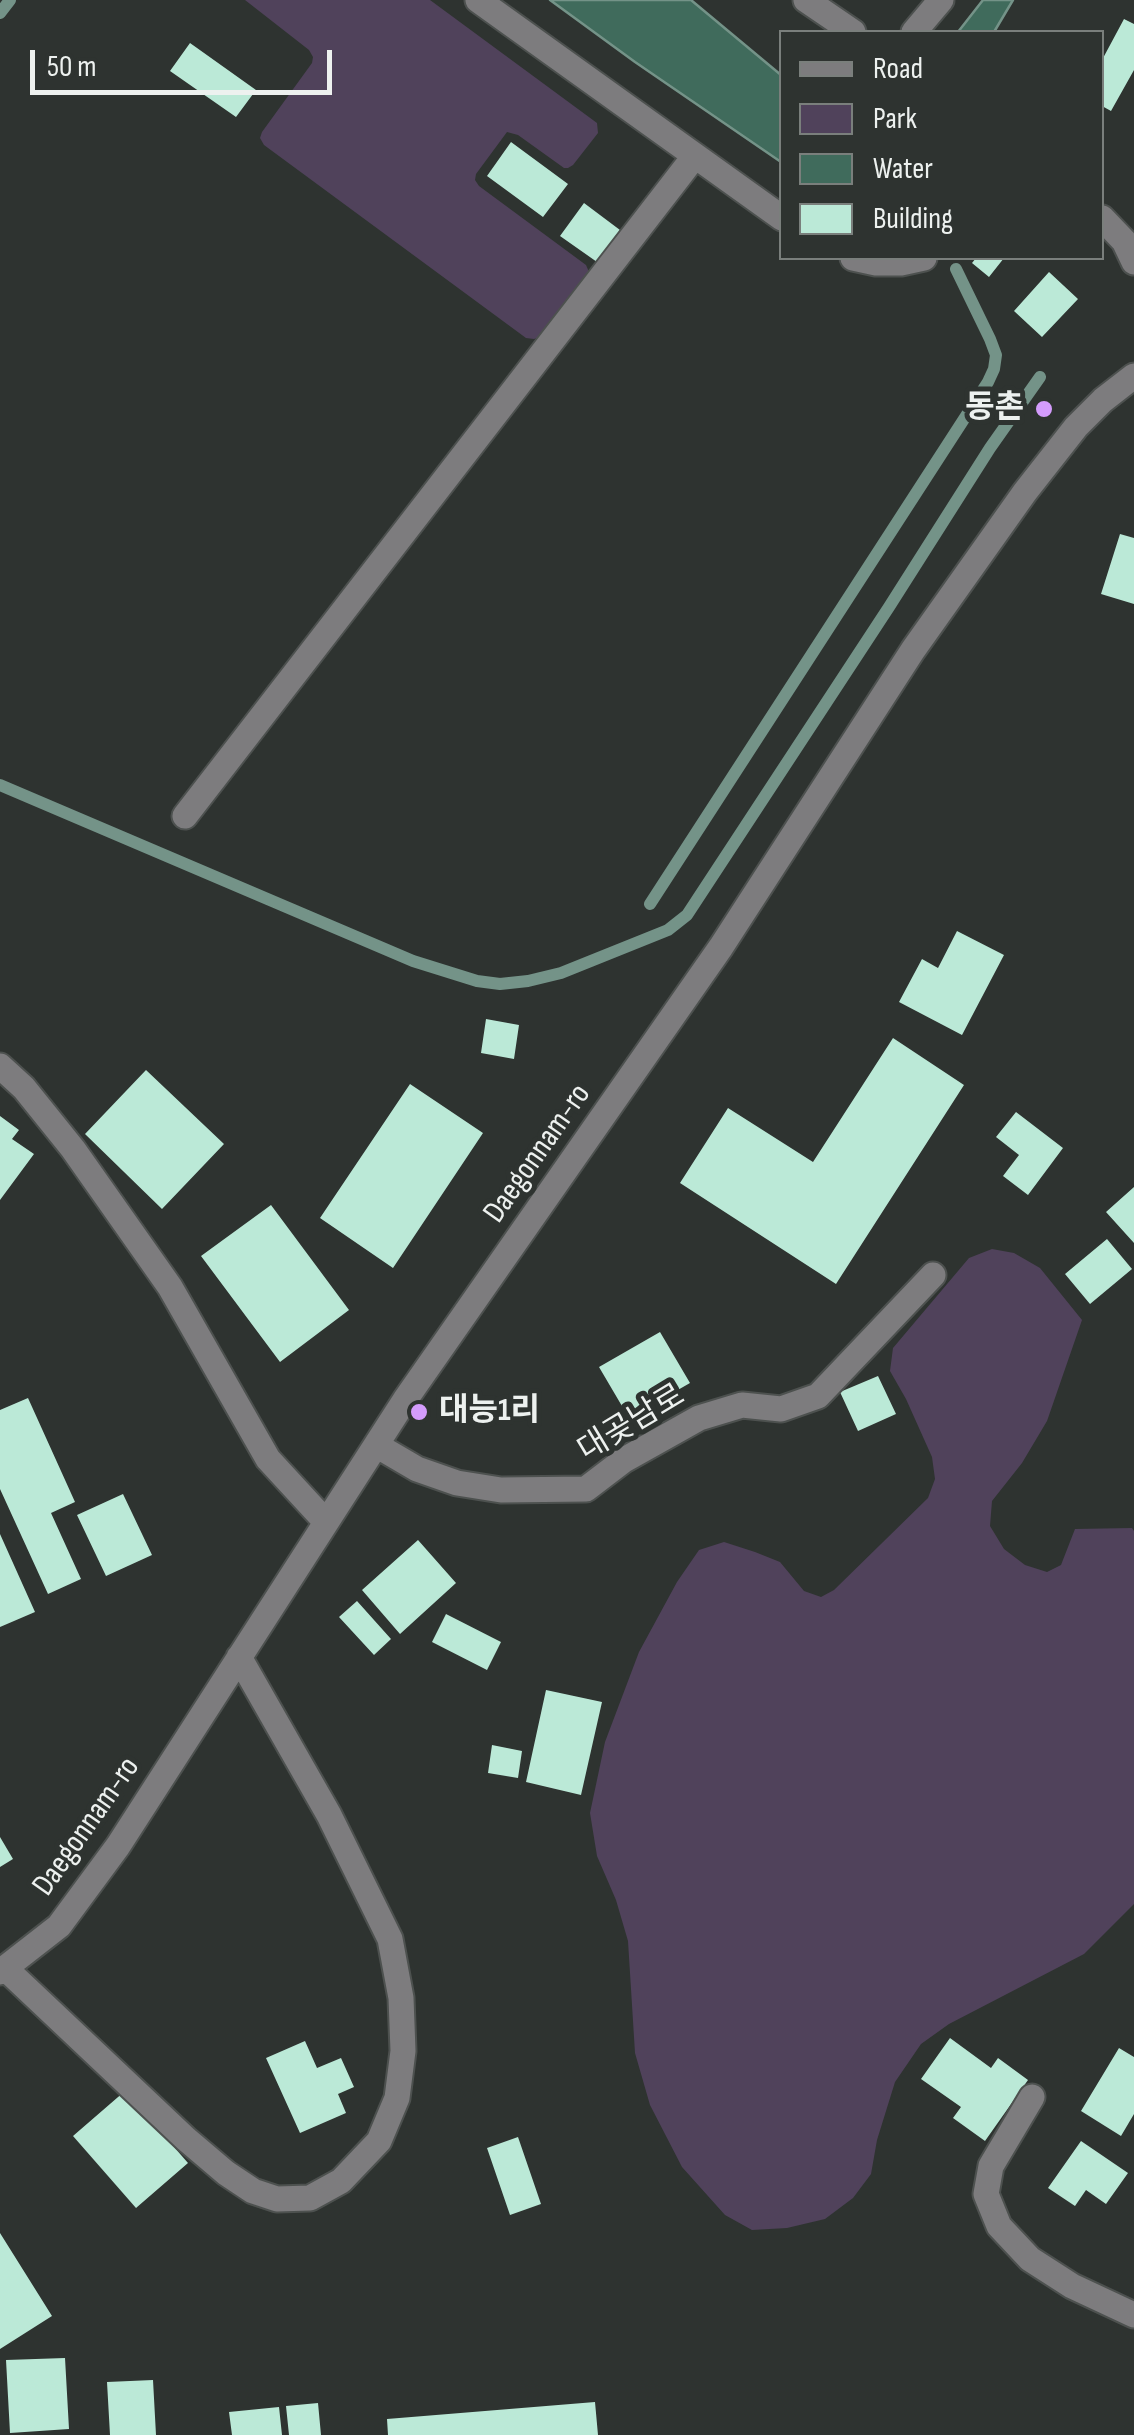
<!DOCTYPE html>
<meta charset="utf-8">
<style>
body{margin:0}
#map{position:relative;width:1134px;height:2435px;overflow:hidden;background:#2e3330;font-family:"Sofia Sans Condensed",sans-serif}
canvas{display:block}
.legend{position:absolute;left:779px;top:30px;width:325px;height:230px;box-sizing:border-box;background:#2e3330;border:2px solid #7a7f7c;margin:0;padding:12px 18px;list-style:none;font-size:30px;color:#edf1ef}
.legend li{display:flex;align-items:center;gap:20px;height:50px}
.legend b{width:50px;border:2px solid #7a7f7c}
.scale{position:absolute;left:30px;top:50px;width:302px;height:45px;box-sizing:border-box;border:5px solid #edf1ef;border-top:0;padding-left:12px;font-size:30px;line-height:35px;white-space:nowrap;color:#edf1ef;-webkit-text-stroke:8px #2e3330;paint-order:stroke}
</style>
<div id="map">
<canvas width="1134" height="2435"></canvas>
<ul class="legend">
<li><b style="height:12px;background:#7d7c7e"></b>Road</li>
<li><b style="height:28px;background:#50425b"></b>Park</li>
<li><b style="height:28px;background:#406b5c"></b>Water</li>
<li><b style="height:28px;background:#bbe9d7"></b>Building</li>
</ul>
<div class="scale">50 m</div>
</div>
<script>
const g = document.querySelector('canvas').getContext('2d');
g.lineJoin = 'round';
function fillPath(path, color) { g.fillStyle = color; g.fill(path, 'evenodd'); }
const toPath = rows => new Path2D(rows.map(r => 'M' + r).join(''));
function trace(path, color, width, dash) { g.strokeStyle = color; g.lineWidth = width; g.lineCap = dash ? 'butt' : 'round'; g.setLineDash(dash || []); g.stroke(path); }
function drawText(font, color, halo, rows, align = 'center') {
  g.font = font + ' "Sofia Sans Condensed","Noto Sans KR",sans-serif'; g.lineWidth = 10; g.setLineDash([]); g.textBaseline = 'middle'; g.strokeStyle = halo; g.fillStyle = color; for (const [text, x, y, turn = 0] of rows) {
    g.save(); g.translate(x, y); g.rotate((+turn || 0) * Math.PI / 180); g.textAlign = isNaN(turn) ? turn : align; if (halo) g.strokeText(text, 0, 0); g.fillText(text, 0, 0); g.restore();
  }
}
fillPath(toPath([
 [245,0,430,0,597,123,598,133,573,165,568,168,564,168,518,135,507,132,476,174,475,180,479,186,586,265,589,272,586,279,540,337,534,339,526,338,264,145,260,138,262,132,312,63,313,57,309,50],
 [992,1249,1014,1253,1040,1268,1082,1320,1047,1421,1022,1463,992,1501,990,1526,1004,1549,1025,1565,1047,1572,1061,1565,1075,1529,1132,1528,1134,1531,1134,1904,1084,1954,949,2024,921,2044,895,2082,877,2140,871,2174,853,2198,825,2219,787,2228,752,2230,725,2215,682,2167,650,2105,635,2053,628,1941,616,1900,597,1856,590,1813,605,1742,639,1652,677,1582,699,1550,724,1542,755,1552,780,1562,804,1591,821,1597,834,1590,928,1498,935,1479,932,1457,906,1399,890,1371,893,1348,969,1258]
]), '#50425b');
const water = toPath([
 [550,0,691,0,781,75,781,162,635,62,550,0],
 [983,0,1013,0,994,32,958,32,983,0]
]);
fillPath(water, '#406b5c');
trace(water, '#749388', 2.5);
trace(toPath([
 [0,13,10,0],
 [0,785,413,961,477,981,500,984,528,981,561,973,668,930,687,915,889,607,990,448,1040,377],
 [650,904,988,382,994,369,996,355,990,339,956,269]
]), '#749388', 12);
fillPath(toPath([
 [1124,19,1134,24,1134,70,1111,111,1102,106,1102,60],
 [190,43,256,90,236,117,170,71],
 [511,142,568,184,543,217,487,176],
 [584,203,620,230,597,262,560,236],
 [976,258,1004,258,989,277,972,263],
 [1049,272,1078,299,1042,337,1014,311],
 [1120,534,1134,538,1134,604,1101,594],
 [957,931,1004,955,962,1035,899,1002,922,959,938,968],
 [486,1019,519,1025,514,1059,481,1053],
 [893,1038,964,1085,836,1284,680,1183,728,1108,813,1162],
 [146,1070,224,1144,162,1209,85,1134],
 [410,1084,483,1133,393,1268,320,1218],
 [1016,1112,1063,1148,1028,1195,1003,1176,1019,1155,996,1137],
 [0,1116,19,1130,12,1139,34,1154,0,1200],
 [1134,1187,1134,1243,1106,1212],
 [271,1205,349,1310,280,1362,201,1256],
 [1107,1239,1132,1269,1090,1304,1065,1274],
 [660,1332,690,1383,629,1418,599,1367],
 [878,1376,896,1414,858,1431,840,1392],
 [28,1398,75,1502,51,1513,81,1579,48,1594,0,1489,0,1410],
 [123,1494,152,1555,106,1576,77,1515],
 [0,1534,35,1612,0,1627],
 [418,1540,456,1583,400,1634,362,1590],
 [357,1601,391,1639,374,1655,339,1617],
 [446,1614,501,1642,487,1670,432,1642],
 [546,1690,602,1702,581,1795,526,1782],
 [492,1745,522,1751,518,1778,488,1773],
 [0,1837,13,1859,0,1867],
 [950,2038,991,2068,998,2058,1028,2080,985,2141,953,2118,961,2107,921,2079],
 [305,2041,317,2068,341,2058,354,2087,338,2094,346,2113,300,2133,266,2058],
 [1119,2048,1134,2057,1134,2114,1121,2136,1081,2111],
 [125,2091,188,2163,136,2208,73,2136],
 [518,2137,541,2204,510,2215,487,2148],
 [1081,2141,1128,2173,1106,2204,1086,2190,1075,2206,1048,2188],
 [0,2233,52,2316,0,2349],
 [65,2358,69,2429,10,2433,6,2360],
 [153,2380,156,2435,110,2435,107,2382],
 [595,2402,598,2435,388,2435,387,2419],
 [318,2403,321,2435,289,2435,286,2406],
 [279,2407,282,2435,232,2435,229,2412]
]), '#bbe9d7');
const minor = toPath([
 [478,0,782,218],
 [806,0,853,32],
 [914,32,941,0],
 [1102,218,1124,241,1134,262],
 [853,258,876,263,901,263,924,258],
 [185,816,694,157],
 [0,1066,24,1088,73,1149,170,1287,268,1459,326,1522],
 [376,1445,417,1469,457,1483,501,1490,586,1489,624,1460,699,1418,742,1405,781,1409,818,1396,933,1275],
 [6,1969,186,2139,226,2173,253,2191,277,2199,310,2198,341,2181,379,2141,397,2098,403,2051,401,1998,390,1939,329,1815,239,1657],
 [0,1972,59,1926,118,1846,405,1400,721,947,913,650,1025,492,1076,427,1103,400,1134,376],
 [1032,2097,991,2166,986,2194,999,2226,1030,2259,1072,2286,1134,2315]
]);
trace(minor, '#4d514f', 29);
trace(minor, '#7d7c7e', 25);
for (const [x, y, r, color] of [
 [1044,409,10,"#d49cfc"],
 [419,1412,10,"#d49cfc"]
]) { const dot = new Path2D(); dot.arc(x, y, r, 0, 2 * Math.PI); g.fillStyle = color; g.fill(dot); trace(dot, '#2e3330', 4); }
drawText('bold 32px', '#edf1ef', '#2e3330', [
 ["동촌",1024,409],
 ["대능1리",439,1412,"left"]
], 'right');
drawText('32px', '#edf1ef', '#2e3330', [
 ["Daegonnam-ro",538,1154,-55],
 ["대곶남로",632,1424,-31],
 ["Daegonnam-ro",87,1827,-55]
]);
</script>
